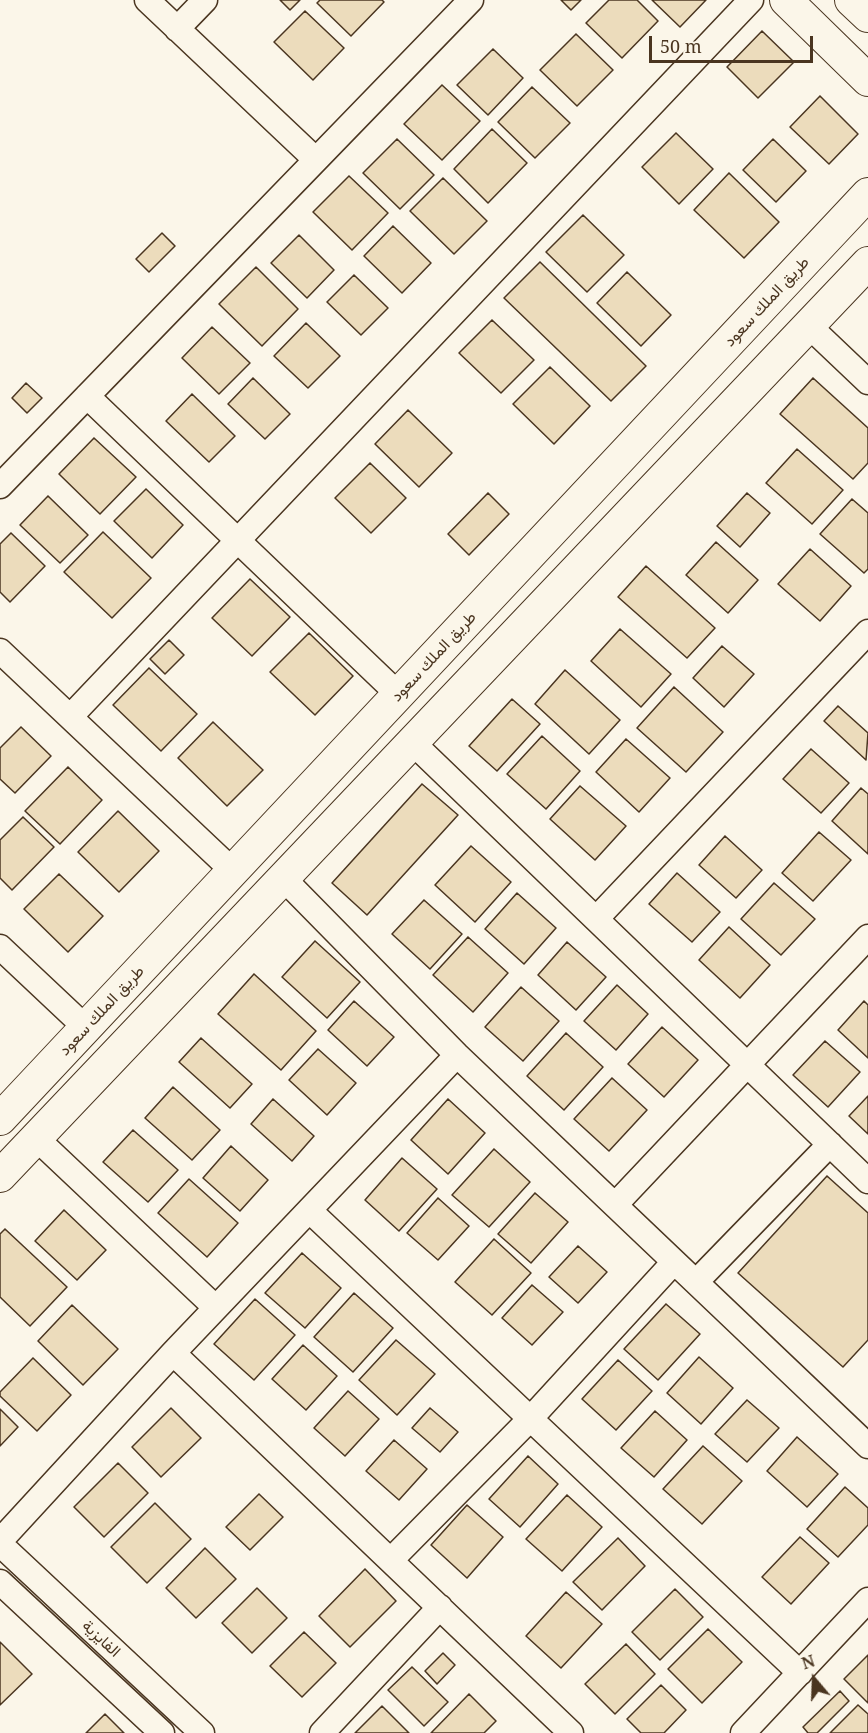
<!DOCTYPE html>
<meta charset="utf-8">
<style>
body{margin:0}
#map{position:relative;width:868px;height:1733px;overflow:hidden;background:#fbf6e9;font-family:"Noto Serif",serif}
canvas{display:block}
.north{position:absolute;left:784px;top:1649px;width:60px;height:60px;-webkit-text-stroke:4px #fbf6e9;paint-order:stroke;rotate:341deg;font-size:16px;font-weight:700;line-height:24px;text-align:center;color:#4a3520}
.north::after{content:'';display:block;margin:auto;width:21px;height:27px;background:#4a3520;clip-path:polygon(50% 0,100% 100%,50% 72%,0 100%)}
.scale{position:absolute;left:649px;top:36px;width:164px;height:27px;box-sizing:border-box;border:3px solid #4a3520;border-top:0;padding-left:8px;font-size:18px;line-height:21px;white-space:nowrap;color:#4a3520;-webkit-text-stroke:4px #fbf6e9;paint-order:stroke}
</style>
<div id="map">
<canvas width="868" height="1733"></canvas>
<div class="north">N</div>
<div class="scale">50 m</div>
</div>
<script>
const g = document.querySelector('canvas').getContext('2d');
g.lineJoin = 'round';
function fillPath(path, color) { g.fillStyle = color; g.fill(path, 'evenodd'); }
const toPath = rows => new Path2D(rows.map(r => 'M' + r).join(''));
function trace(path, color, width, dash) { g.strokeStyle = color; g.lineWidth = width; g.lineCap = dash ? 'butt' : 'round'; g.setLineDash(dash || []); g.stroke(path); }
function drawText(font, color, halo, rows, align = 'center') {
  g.font = font + ' "Noto Serif",Vazirmatn,serif'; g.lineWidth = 4.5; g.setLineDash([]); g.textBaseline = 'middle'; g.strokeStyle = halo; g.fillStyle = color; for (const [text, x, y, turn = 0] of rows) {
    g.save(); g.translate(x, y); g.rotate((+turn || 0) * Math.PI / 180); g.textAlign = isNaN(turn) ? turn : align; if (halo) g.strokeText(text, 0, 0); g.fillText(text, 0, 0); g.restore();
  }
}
const building = toPath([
 [280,0,300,0,290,10,280,0],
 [320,0,382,0,384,2,351,36,317,3,320,0],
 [561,0,581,0,571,10,561,0],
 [609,0,637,0,658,21,622,58,586,23,609,0],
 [652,0,706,0,680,27,652,0],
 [305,11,344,48,313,80,274,42,305,11],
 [762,31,794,62,758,98,727,67,762,31],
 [576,34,613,70,577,106,540,70,576,34],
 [493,49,523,78,488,115,457,85,493,49],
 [442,85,480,121,442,160,404,124,442,85],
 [532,87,570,123,535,158,498,122,532,87],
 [820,96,858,134,829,164,790,127,820,96],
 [492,129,527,163,488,203,454,169,492,129],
 [676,133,713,169,679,204,642,167,676,133],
 [397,139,434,175,400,209,363,173,397,139],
 [773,139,806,171,776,202,743,170,773,139],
 [729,173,779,222,744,258,694,210,729,173],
 [349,176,388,213,352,250,313,212,349,176],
 [443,178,487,221,454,254,410,211,443,178],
 [583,215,624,255,587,292,546,252,583,215],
 [393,226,431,263,402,293,364,256,393,226],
 [162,233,175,246,149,272,136,259,162,233],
 [299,235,334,270,307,298,271,263,299,235],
 [540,262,646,366,611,401,504,298,540,262],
 [256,267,298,309,262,346,219,304,256,267],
 [627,272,671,315,641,346,597,303,627,272],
 [354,275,388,308,361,335,327,302,354,275],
 [492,320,534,360,501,393,459,353,492,320],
 [306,323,340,356,308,388,274,356,306,323],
 [212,327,250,363,219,394,182,358,212,327],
 [550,367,590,406,554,444,513,404,550,367],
 [253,378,290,414,265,439,228,404,253,378],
 [813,378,868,428,868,463,853,479,780,414,813,378],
 [26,383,42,398,27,413,12,398,26,383],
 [192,394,235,436,209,462,166,421,192,394],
 [408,410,452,453,419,487,375,444,408,410],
 [94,438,136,477,100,514,59,474,94,438],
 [797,449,843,490,812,524,766,483,797,449],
 [370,463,406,498,371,533,335,498,370,463],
 [146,489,183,525,152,558,114,521,146,489],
 [488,493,509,514,469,555,448,534,488,493],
 [747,493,770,513,740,547,717,526,747,493],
 [48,496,88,535,60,563,20,525,48,496],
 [852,499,868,513,868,569,864,573,820,534,852,499],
 [103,532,151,578,112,618,64,572,103,532],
 [11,533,45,566,10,602,0,592,0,544,11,533],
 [716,542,758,580,728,613,686,575,716,542],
 [810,549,851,586,820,621,778,584,810,549],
 [646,566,715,628,687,658,618,597,646,566],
 [250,579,290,617,252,656,212,618,250,579],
 [620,629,671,674,641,707,591,661,620,629],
 [309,633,353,676,315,715,270,672,309,633],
 [169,640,184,655,165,674,150,659,169,640],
 [722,646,754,674,724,707,693,678,722,646],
 [149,668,197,714,161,751,113,705,149,668],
 [565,670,620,720,589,754,535,704,565,670],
 [674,687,723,732,686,772,637,728,674,687],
 [512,699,540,724,497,771,469,746,512,699],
 [838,706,868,733,866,760,824,721,838,706],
 [213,722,263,770,227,806,178,758,213,722],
 [21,727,51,756,15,793,0,779,0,748,21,727],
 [542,736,580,771,546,809,507,774,542,736],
 [626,739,670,778,639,812,596,772,626,739],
 [811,749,849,783,821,813,783,779,811,749],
 [68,767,102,800,60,844,25,811,68,767],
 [422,784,458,815,367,915,332,883,422,784],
 [580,786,626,826,595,860,550,819,580,786],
 [861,788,868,794,868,854,832,821,861,788],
 [118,811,159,851,119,892,78,852,118,811],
 [23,817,54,847,12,890,0,878,0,840,23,817],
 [819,832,851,860,813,901,782,873,819,832],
 [725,836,762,870,736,898,699,865,725,836],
 [471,846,511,882,475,922,435,885,471,846],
 [677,873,720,912,692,942,649,904,677,873],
 [59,874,103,916,68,952,24,909,59,874],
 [774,883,815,919,781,955,741,919,774,883],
 [517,893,556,928,524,964,485,929,517,893],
 [424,900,462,934,430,969,392,934,424,900],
 [729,927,770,965,740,998,699,960,729,927],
 [468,937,508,973,473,1012,433,975,468,937],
 [315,941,360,982,327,1018,282,977,315,941],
 [567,942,606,977,576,1010,538,975,567,942],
 [254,974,316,1031,281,1070,218,1014,254,974],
 [617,985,648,1014,616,1050,584,1021,617,985],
 [521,987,559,1021,523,1061,485,1027,521,987],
 [354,1001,394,1037,367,1066,328,1030,354,1001],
 [864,1001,868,1005,868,1058,838,1030,864,1001],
 [662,1027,698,1060,664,1097,628,1064,662,1027],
 [566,1033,603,1067,564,1110,527,1076,566,1033],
 [201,1038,252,1084,230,1108,179,1062,201,1038],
 [825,1041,860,1072,828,1107,793,1075,825,1041],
 [318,1049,356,1083,327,1115,289,1080,318,1049],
 [612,1078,647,1110,609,1151,574,1119,612,1078],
 [173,1087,220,1130,192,1160,145,1118,173,1087],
 [868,1096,868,1134,849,1116,868,1096],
 [273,1099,314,1136,292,1161,251,1124,273,1099],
 [448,1099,485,1133,448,1174,411,1140,448,1099],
 [133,1130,178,1170,148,1202,103,1162,133,1130],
 [231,1146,268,1180,240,1211,203,1178,231,1146],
 [494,1149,530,1182,489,1227,452,1195,494,1149],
 [402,1158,437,1189,399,1231,365,1200,402,1158],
 [827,1176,868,1213,868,1340,843,1367,738,1273,827,1176],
 [189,1179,238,1223,207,1257,158,1213,189,1179],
 [535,1193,568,1222,531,1263,498,1234,535,1193],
 [438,1198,469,1226,438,1260,407,1233,438,1198],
 [64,1210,106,1250,77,1280,35,1241,64,1210],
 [5,1229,67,1287,30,1326,0,1297,0,1234,5,1229],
 [494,1239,531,1273,492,1315,455,1282,494,1239],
 [578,1246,607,1272,578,1303,549,1277,578,1246],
 [302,1253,341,1288,305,1328,265,1293,302,1253],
 [532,1285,563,1312,532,1345,502,1318,532,1285],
 [354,1293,393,1328,353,1372,314,1337,354,1293],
 [255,1299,295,1335,254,1380,214,1344,255,1299],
 [666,1304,700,1334,658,1380,624,1349,666,1304],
 [72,1305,118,1349,83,1385,38,1341,72,1305],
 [396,1340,435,1374,397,1415,359,1380,396,1340],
 [303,1345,337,1376,306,1410,272,1379,303,1345],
 [699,1357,733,1388,701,1424,667,1393,699,1357],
 [33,1358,71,1395,37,1431,0,1396,0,1392,33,1358],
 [618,1360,652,1391,616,1430,582,1399,618,1360],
 [348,1391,379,1419,345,1456,314,1428,348,1391],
 [747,1400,779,1428,747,1462,715,1434,747,1400],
 [171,1408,201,1438,161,1477,132,1447,171,1408],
 [430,1408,458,1432,440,1452,412,1428,430,1408],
 [0,1409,18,1427,0,1446,0,1409],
 [655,1411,687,1440,654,1477,621,1448,655,1411],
 [797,1437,838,1474,807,1507,767,1471,797,1437],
 [394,1440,427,1469,399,1500,366,1471,394,1440],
 [703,1446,742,1481,702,1524,663,1489,703,1446],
 [528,1456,558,1484,520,1527,489,1499,528,1456],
 [118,1463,148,1493,104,1537,74,1507,118,1463],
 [845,1487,868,1508,868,1525,838,1557,807,1529,845,1487],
 [259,1494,283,1517,250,1550,226,1527,259,1494],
 [567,1495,602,1527,562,1571,526,1539,567,1495],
 [155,1503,191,1539,147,1583,111,1547,155,1503],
 [467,1505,503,1537,467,1578,431,1545,467,1505],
 [800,1537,829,1563,791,1604,762,1577,800,1537],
 [618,1538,645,1566,602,1610,573,1582,618,1538],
 [205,1548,236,1579,196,1618,166,1588,205,1548],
 [365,1569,396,1601,350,1647,319,1616,365,1569],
 [257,1588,287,1618,252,1653,222,1623,257,1588],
 [675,1589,703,1617,660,1660,632,1632,675,1589],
 [566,1592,602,1624,561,1668,526,1636,566,1592],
 [708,1629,742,1662,702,1703,668,1669,708,1629],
 [304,1632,336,1663,302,1697,270,1666,304,1632],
 [0,1642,32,1674,0,1705,0,1642],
 [626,1644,655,1674,615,1714,585,1684,626,1644],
 [443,1653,455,1665,437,1684,425,1671,443,1653],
 [868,1655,868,1703,844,1679,868,1655],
 [412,1667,448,1702,424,1726,388,1690,412,1667],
 [661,1685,686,1710,664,1733,641,1733,627,1719,661,1685],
 [840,1691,849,1701,817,1733,808,1733,803,1727,840,1691],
 [469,1694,496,1721,484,1733,431,1733,469,1694],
 [858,1705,868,1714,868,1733,830,1733,858,1705],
 [382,1706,409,1733,355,1733,382,1706],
 [105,1714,124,1733,86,1733,105,1714]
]);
fillPath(building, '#ecdcbc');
trace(building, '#4a3520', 1.5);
const minor = toPath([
 [147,0,315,159],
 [177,29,205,0],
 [808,325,868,382],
 [87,396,399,695],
 [0,486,471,0],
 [0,651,233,871],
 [70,717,751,0],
 [412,742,868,1181],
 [283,878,457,1055,868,1446],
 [596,919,868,632],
 [0,947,86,1028],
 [36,1138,216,1308],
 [615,1205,868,937],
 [310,1211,800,1673],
 [696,1282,830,1144],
 [173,1353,571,1733],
 [0,1541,173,1353,457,1055],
 [0,1544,202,1733],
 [391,1560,531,1418,674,1262],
 [0,1582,162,1733],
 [322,1733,440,1607],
 [743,1733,868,1600]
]);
const major = toPath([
 [786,0,868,80],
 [851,0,868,16],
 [0,1119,868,194],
 [0,1176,868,263]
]);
trace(minor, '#4a3520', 27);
trace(major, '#4a3520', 34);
trace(minor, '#fbf6e9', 24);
trace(major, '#fbf6e9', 32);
drawText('16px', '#4a3520', '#fbf6e9', [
 ["طريق الملك سعود",767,302,-47],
 ["طريق الملك سعود",434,657,-47],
 ["طريق الملك سعود",102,1011,-47],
 ["الفايزية",101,1639,43]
]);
</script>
